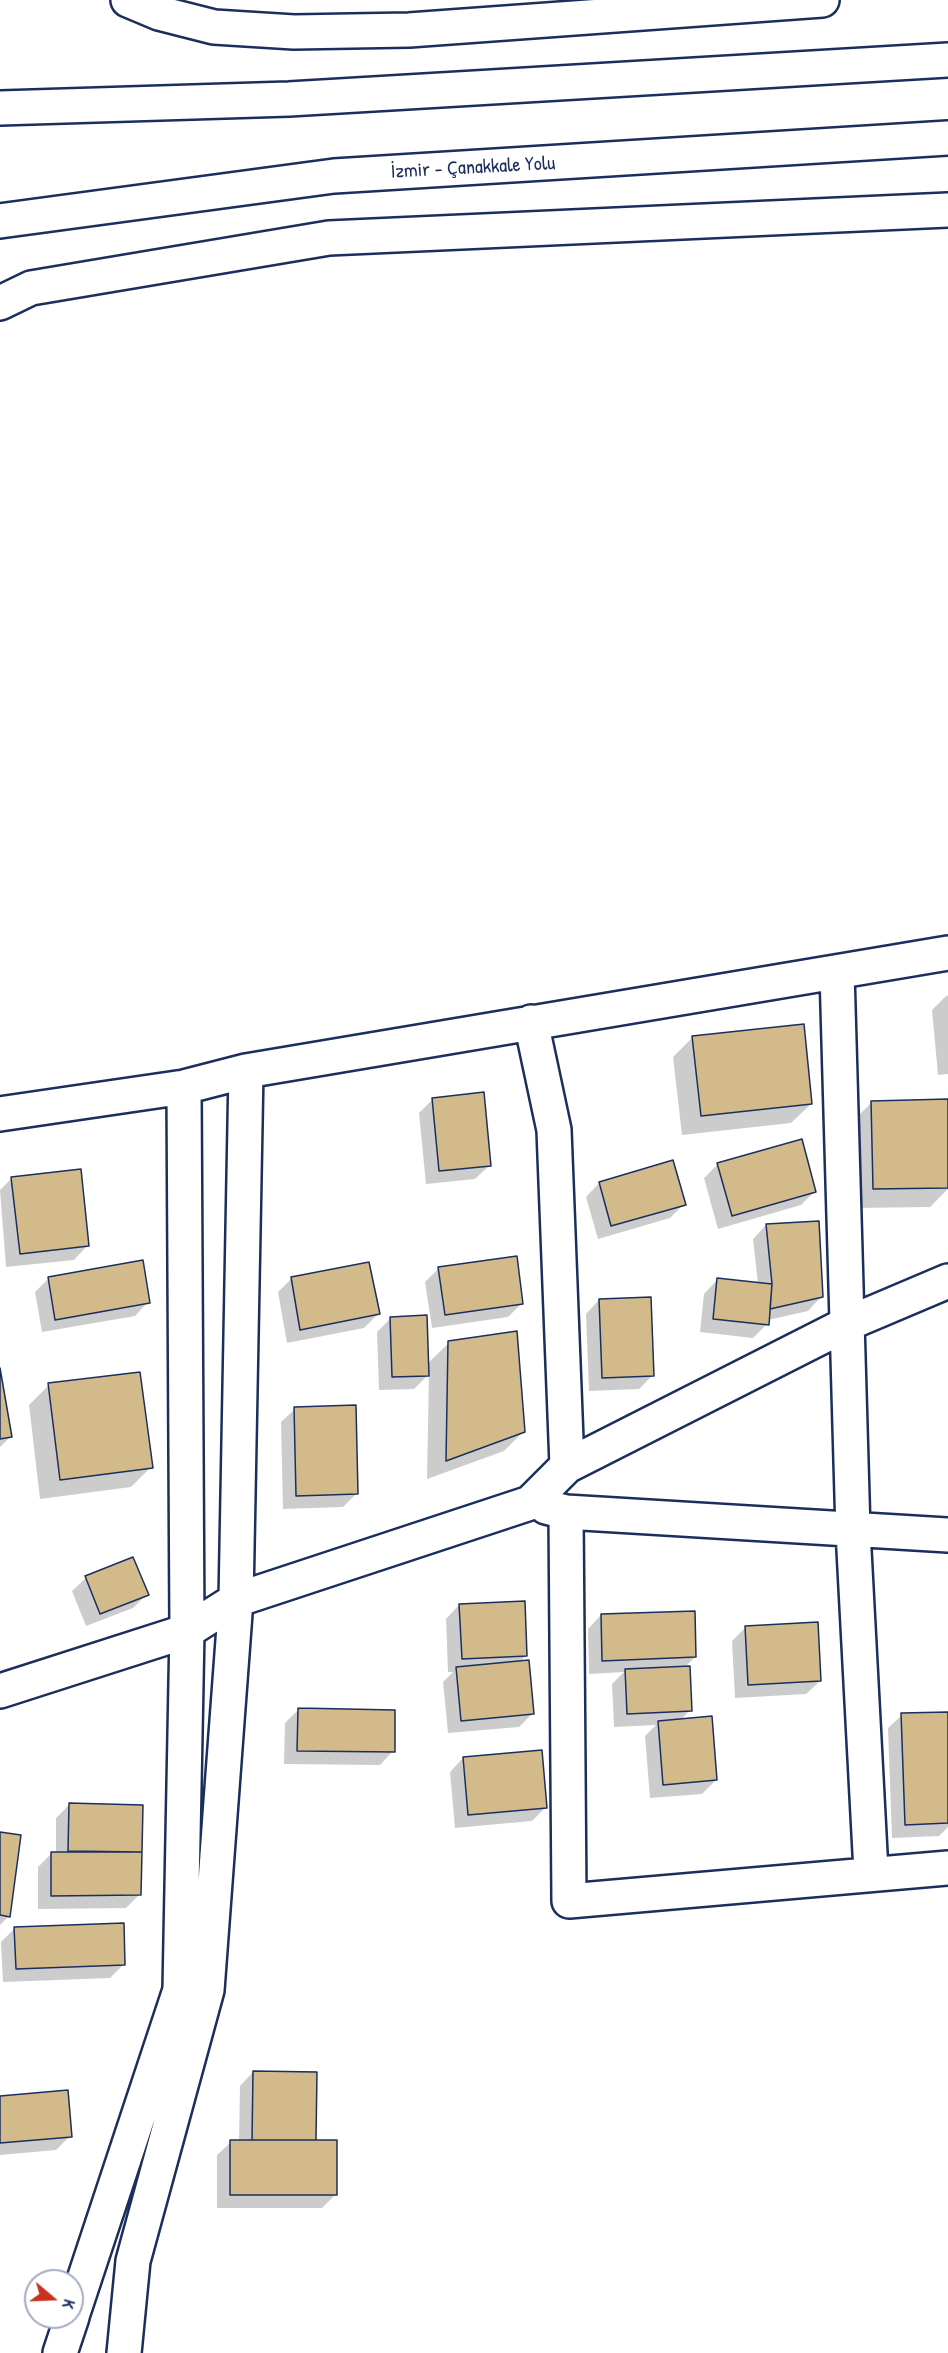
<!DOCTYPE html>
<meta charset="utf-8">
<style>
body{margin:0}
#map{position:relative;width:948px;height:2353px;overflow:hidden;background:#fff;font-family:"Patrick Hand",sans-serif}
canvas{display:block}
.north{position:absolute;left:24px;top:2269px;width:60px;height:60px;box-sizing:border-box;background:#fff;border:2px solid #a4acbf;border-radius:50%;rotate:109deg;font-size:16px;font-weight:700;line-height:24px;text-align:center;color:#1b2f5e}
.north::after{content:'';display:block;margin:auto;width:21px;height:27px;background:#c8321e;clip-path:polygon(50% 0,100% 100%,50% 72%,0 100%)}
</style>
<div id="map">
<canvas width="948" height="2353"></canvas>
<div class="north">K</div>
</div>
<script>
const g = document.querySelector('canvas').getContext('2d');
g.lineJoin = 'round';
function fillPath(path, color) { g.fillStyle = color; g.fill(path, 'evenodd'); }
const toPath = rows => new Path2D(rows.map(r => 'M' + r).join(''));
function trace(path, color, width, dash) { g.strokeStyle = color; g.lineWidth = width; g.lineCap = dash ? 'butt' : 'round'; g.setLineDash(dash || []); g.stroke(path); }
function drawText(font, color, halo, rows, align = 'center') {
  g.font = font + ' "Patrick Hand",sans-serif'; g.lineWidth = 4.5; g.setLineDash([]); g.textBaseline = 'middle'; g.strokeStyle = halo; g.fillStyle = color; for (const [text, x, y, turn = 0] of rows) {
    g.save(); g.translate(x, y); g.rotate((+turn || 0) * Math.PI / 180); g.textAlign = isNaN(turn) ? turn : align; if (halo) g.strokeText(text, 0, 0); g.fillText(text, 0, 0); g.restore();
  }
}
fillPath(toPath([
 [946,996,948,996,948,1074,938,1075,932,1010],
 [693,1037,811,1104,791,1123,682,1135,673,1057],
 [433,1099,489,1166,475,1179,426,1184,419,1113],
 [948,1101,948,1189,930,1207,854,1208,852,1122,871,1103],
 [718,1164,815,1191,801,1205,718,1229,704,1178],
 [12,1178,87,1246,74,1260,6,1267,0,1190],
 [599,1183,684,1204,670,1218,598,1239,586,1197],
 [766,1225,821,1297,808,1311,768,1320,767,1324,753,1338,700,1332,704,1294,717,1280,758,1284,753,1239],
 [368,1264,378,1314,364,1328,287,1343,278,1292,291,1279],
 [439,1268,521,1304,508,1317,432,1328,425,1282],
 [49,1278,148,1302,135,1316,42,1332,35,1292],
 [599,1300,652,1376,639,1389,589,1391,586,1314],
 [391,1318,427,1364,449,1343,524,1431,504,1451,427,1479,429,1374,414,1389,379,1390,377,1332],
 [0,1377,10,1437,0,1447],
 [49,1385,151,1467,131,1487,40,1499,29,1405],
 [295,1409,356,1494,343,1507,283,1509,281,1422],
 [86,1578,147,1594,133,1608,86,1626,72,1591],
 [459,1605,526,1655,519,1663,533,1713,519,1727,448,1733,443,1682,453,1672,448,1672,446,1619],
 [601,1615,695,1657,684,1668,690,1710,680,1721,716,1780,702,1794,650,1798,645,1736,656,1725,614,1727,612,1684,624,1672,589,1674,588,1629],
 [746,1627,820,1681,806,1694,735,1698,732,1641],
 [298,1710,393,1751,380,1765,284,1764,285,1723],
 [948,1713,948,1827,939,1836,892,1838,888,1728,902,1715],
 [463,1758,545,1808,532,1821,455,1828,450,1772],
 [70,1804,142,1806,140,1894,126,1908,38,1909,38,1867,52,1853,56,1853,56,1818],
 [0,1834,9,1916,0,1925],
 [15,1928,123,1965,110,1978,3,1982,1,1942],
 [253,2072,314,2141,336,2194,322,2208,217,2208,217,2155,231,2142,239,2142,240,2086],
 [0,2097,70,2136,56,2150,0,2155]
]), '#0003');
const building = toPath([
 [804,1024,812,1104,701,1116,692,1036,804,1024],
 [484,1092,491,1166,439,1171,432,1098,484,1092],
 [948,1099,948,1188,873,1189,871,1101,948,1099],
 [802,1139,816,1192,732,1216,717,1163,802,1139],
 [673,1160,686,1205,611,1226,599,1182,673,1160],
 [81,1169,89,1246,20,1254,11,1177,81,1169],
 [819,1221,823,1297,770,1309,772,1284,766,1224,819,1221],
 [517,1256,523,1304,445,1315,438,1267,517,1256],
 [143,1260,150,1303,55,1320,48,1277,143,1260],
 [369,1262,380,1314,300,1330,291,1277,369,1262],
 [717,1278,772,1284,769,1325,713,1319,717,1278],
 [651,1297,654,1376,602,1378,599,1299,651,1297],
 [427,1315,429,1376,392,1377,390,1317,427,1315],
 [517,1331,525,1432,446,1461,448,1341,517,1331],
 [0,1368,12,1437,0,1439,0,1368],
 [140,1372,153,1468,60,1480,48,1383,140,1372],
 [356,1405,358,1494,296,1496,294,1407,356,1405],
 [133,1557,149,1595,100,1614,85,1576,133,1557],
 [525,1601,527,1656,462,1659,459,1604,525,1601],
 [695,1611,696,1657,602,1661,601,1614,695,1611],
 [818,1622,821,1681,748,1685,745,1626,818,1622],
 [529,1660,534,1714,461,1721,456,1667,529,1660],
 [690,1666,692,1711,627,1714,625,1669,690,1666],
 [298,1708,395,1710,395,1752,297,1751,298,1708],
 [948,1712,948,1823,905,1825,901,1713,948,1712],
 [712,1716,717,1780,663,1785,658,1721,712,1716],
 [542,1750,547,1808,468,1815,463,1757,542,1750],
 [69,1803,143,1805,142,1852,68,1851,69,1803],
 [0,1832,21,1835,10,1917,0,1915,0,1832],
 [51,1852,142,1852,141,1895,51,1896,51,1852],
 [124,1923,125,1965,16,1969,14,1927,124,1923],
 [253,2071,317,2072,316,2140,252,2140,253,2071],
 [68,2090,72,2137,0,2143,0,2096,68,2090],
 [230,2140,337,2140,337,2195,230,2195,230,2140]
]);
fillPath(building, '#d3ba8a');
trace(building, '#1b2f5e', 1.5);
const street = toPath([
 [128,0,159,13,214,27,294,32,409,30,822,0],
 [0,303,31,288,329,238,948,210],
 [837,972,853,1531,871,1872],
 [531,1022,554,1130,567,1466],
 [0,1114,184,1087,246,1071,948,953],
 [546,1507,566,1512,948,1535],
 [566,1512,569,1901,948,1868],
 [0,1691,187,1631,236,1600,530,1503,567,1466,849,1323,948,1281],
 [72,2316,180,1990,187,1631,184,1087],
 [60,2353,72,2317],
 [124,2353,133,2261,207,1990,236,1600,246,1071]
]);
const highway = toPath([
 [0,108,289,99,948,60],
 [0,221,334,176,948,138]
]);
trace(street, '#1b2f5e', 38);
trace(highway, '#1b2f5e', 38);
trace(street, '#fff', 33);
trace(highway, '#fff', 33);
drawText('20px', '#1b2f5e', '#fff', [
 ["İzmir - Çanakkale Yolu",473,168,-3]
]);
</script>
